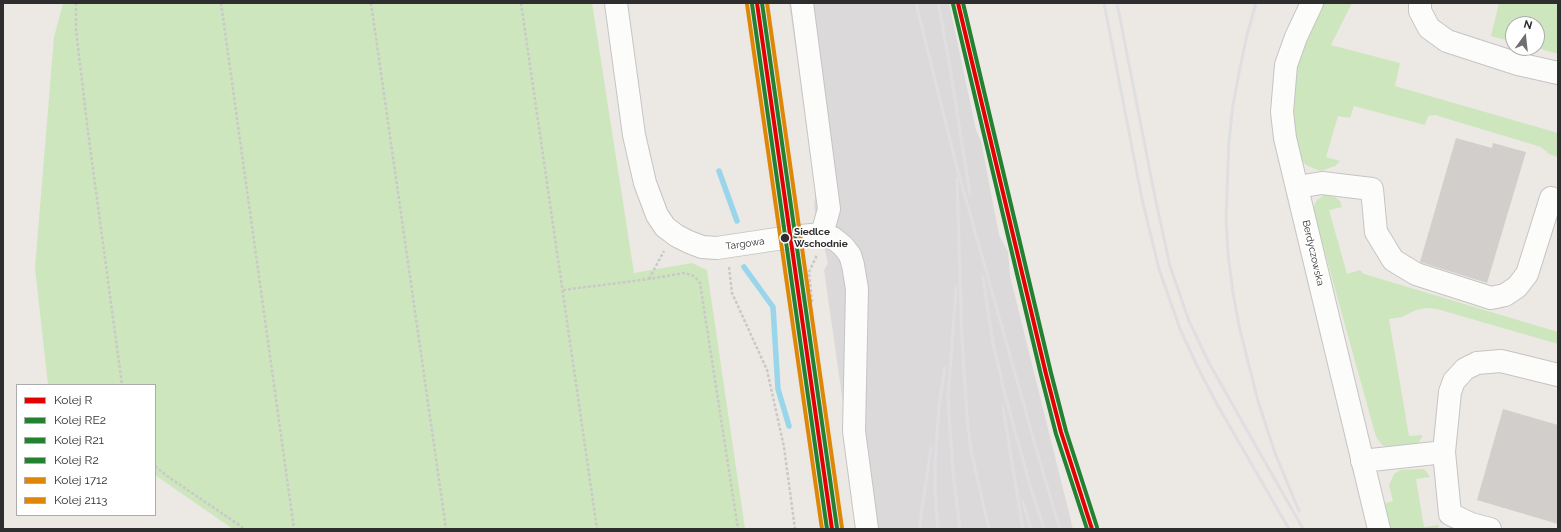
<!DOCTYPE html>
<style>
body{margin:0}
#map{position:relative;width:1561px;height:532px;overflow:hidden;background:#ece8e4;font-family:Raleway,sans-serif}
canvas{display:block}
.frame{position:absolute;inset:0;border:4px solid #2e2e2e;pointer-events:none}
.legend{position:absolute;left:16px;top:384px;width:140px;height:132px;box-sizing:border-box;background:#fff;border:1px solid #ababab;margin:0;padding:5px 7px;list-style:none;font-size:12px;color:#2e2e2e}
.legend li{display:flex;align-items:center;gap:8px;height:20px}
.legend b{width:20px;border:1px solid #ababab}
.north{position:absolute;left:1505px;top:16px;width:40px;height:40px;box-sizing:border-box;background:#fff;border:1px solid #ababab;border-radius:50%;rotate:15deg;font-size:11px;font-weight:700;line-height:16px;text-align:center;color:#2e2e2e}
.north::after{content:'';display:block;margin:auto;width:14px;height:18px;background:#706f6e;clip-path:polygon(50% 0,100% 100%,50% 72%,0 100%)}
</style>
<div id="map">
<canvas width="1561" height="532"></canvas>
<div class="frame"></div>
<ul class="legend">
<li><b style="height:5px;background:#e50000"></b>Kolej R</li>
<li><b style="height:5px;background:#238132"></b>Kolej RE2</li>
<li><b style="height:5px;background:#238132"></b>Kolej R21</li>
<li><b style="height:5px;background:#238132"></b>Kolej R2</li>
<li><b style="height:5px;background:#e08607"></b>Kolej 1712</li>
<li><b style="height:5px;background:#e08607"></b>Kolej 2113</li>
</ul>
<div class="north">N</div>
</div>
<script>
const g = document.querySelector('canvas').getContext('2d');
g.lineJoin = 'round';
function fillPath(path, color) { g.fillStyle = color; g.fill(path, 'evenodd'); }
const toPath = rows => new Path2D(rows.map(r => 'M' + r).join(''));
function trace(path, color, width, dash) { g.strokeStyle = color; g.lineWidth = width; g.lineCap = dash ? 'butt' : 'round'; g.setLineDash(dash || []); g.stroke(path); }
function drawText(font, color, halo, rows, align = 'center') {
  g.font = font + ' Raleway,sans-serif'; g.lineWidth = 3.5; g.setLineDash([]); g.textBaseline = 'middle'; g.strokeStyle = halo; g.fillStyle = color; for (const [text, x, y, turn = 0] of rows) {
    g.save(); g.translate(x, y); g.rotate((+turn || 0) * Math.PI / 180); g.textAlign = isNaN(turn) ? turn : align; if (halo) g.strokeText(text, 0, 0); g.fillText(text, 0, 0); g.restore();
  }
}
fillPath(toPath([
 [789,3,949,3,976,130,981,141,999,235,1008,252,1010,276,1073,529,861,529,824,270,828,263,814,207,816,185]
]), '#dcd9db');
fillPath(toPath([
 [63,3,592,3,634,273,692,263,707,270,745,529,233,529,155,475,155,385,48,385,35,268,54,37],
 [1323,3,1352,3,1331,45,1400,63,1395,86,1558,133,1558,157,1549,154,1541,147,1435,115,1428,116,1425,125,1354,106,1350,118,1338,116,1326,157,1340,161,1335,166,1324,170,1320,171,1308,166,1300,160,1291,124,1296,70,1302,49],
 [1499,3,1558,3,1558,54,1537,48,1537,24,1513,24,1513,42,1491,36],
 [1325,194,1335,197,1340,201,1342,207,1329,210,1347,274,1360,270,1364,274,1558,332,1558,344,1437,309,1426,308,1416,310,1402,317,1389,319,1409,436,1422,435,1422,437,1418,444,1388,447,1382,445,1376,437,1313,209,1316,201],
 [1423,469,1426,471,1430,477,1416,479,1424,527,1438,525,1439,529,1391,529,1383,504,1393,501,1389,485,1394,474,1400,470]
]), '#cee6be');
trace(toPath([
 [719,171,737,221],
 [744,267,773,307,778,389,789,426]
]), '#99d6ec', 5.5);
fillPath(toPath([
 [1456,138,1492,148,1493,143,1526,152,1487,283,1420,262],
 [1503,409,1558,425,1558,524,1477,500]
]), '#d1cecb');
const minor = toPath([
 [616,3,634,135,645,183,657,215,665,227,677,236,689,242,702,247,717,248,790,237,822,234,833,238,843,246,850,255,853,265,857,289,854,431,867,529],
 [802,3,829,209,822,234],
 [1312,3,1296,37,1286,65,1282,112,1285,138,1379,529],
 [1420,3,1420,11,1429,28,1447,41,1518,64,1558,73],
 [1297,187,1322,183,1372,189,1376,232,1393,260,1416,274,1491,298,1505,295,1517,287,1527,274,1551,198],
 [1362,461,1444,452],
 [1490,529,1471,524,1450,514,1444,452,1450,392,1454,381,1465,369,1477,363,1501,361,1558,375]
]);
trace(minor, '#c5c4c5', 24);
trace(toPath([
 [76,3,76,30,88,132,122,385],
 [221,3,294,529],
 [371,3,446,529],
 [521,3,597,529],
 [729,267,732,293,767,370,784,447,795,529],
 [649,279,664,251],
 [563,290,649,279,684,273,694,276,700,283,738,529],
 [812,302,809,272,817,255],
 [155,466,167,476,245,529]
]), '#c9c9c8', 2.5, [3, 2]);
trace(minor, '#fcfcfb', 22);
trace(toPath([
 [916,3,956,164,1040,462,1060,529],
 [938,3,949,61,970,194],
 [1104,3,1142,199,1159,269,1180,329,1200,372,1218,406,1289,529],
 [1117,3,1155,197,1170,266,1189,321,1209,363,1303,529],
 [1256,3,1247,35,1240,68,1233,105,1229,141,1226,218,1228,254,1233,293,1240,330,1258,401,1275,453,1299,511],
 [957,179,962,339,967,416,971,451,989,529],
 [983,277,993,343,1004,391,1031,489,1044,529],
 [956,288,948,398,953,473,960,529],
 [1003,408,1023,529],
 [1023,502,1031,529],
 [919,529,931,448],
 [938,529,935,492,935,464,939,406,945,368]
]), '#dfdfe1', 3);
trace(toPath([
 [757,3,832,529],
 [958,3,1046,374,1061,432,1092,529]
]), '#e50000', 4);
trace(toPath([
 [752,4,827,529],
 [953,4,1041,375,1056,434,1087,529]
]), '#238132', 4);
trace(toPath([
 [963,3,1051,373,1066,431,1097,527]
]), '#238132', 4);
trace(toPath([
 [762,3,837,528]
]), '#238132', 4);
trace(toPath([
 [747,4,822,529]
]), '#e08607', 4);
trace(toPath([
 [767,3,842,528]
]), '#e08607', 4);
for (const [x, y, r, color] of [
 [785,238,5,"#2e2e2e"]
]) { const dot = new Path2D(); dot.arc(x, y, r, 0, 2 * Math.PI); g.fillStyle = color; g.fill(dot); trace(dot, '#fff', 1.5); }
drawText('bold 10px', '#2e2e2e', '#fff', [
 ["Siedlce",794,232],
 ["Wschodnie",794,244]
], 'left');
drawText('10px', '#2e2e2e', '#fff', [
 ["Targowa",745,244,-8],
 ["Berdyczowska",1313,253,77]
]);
</script>
